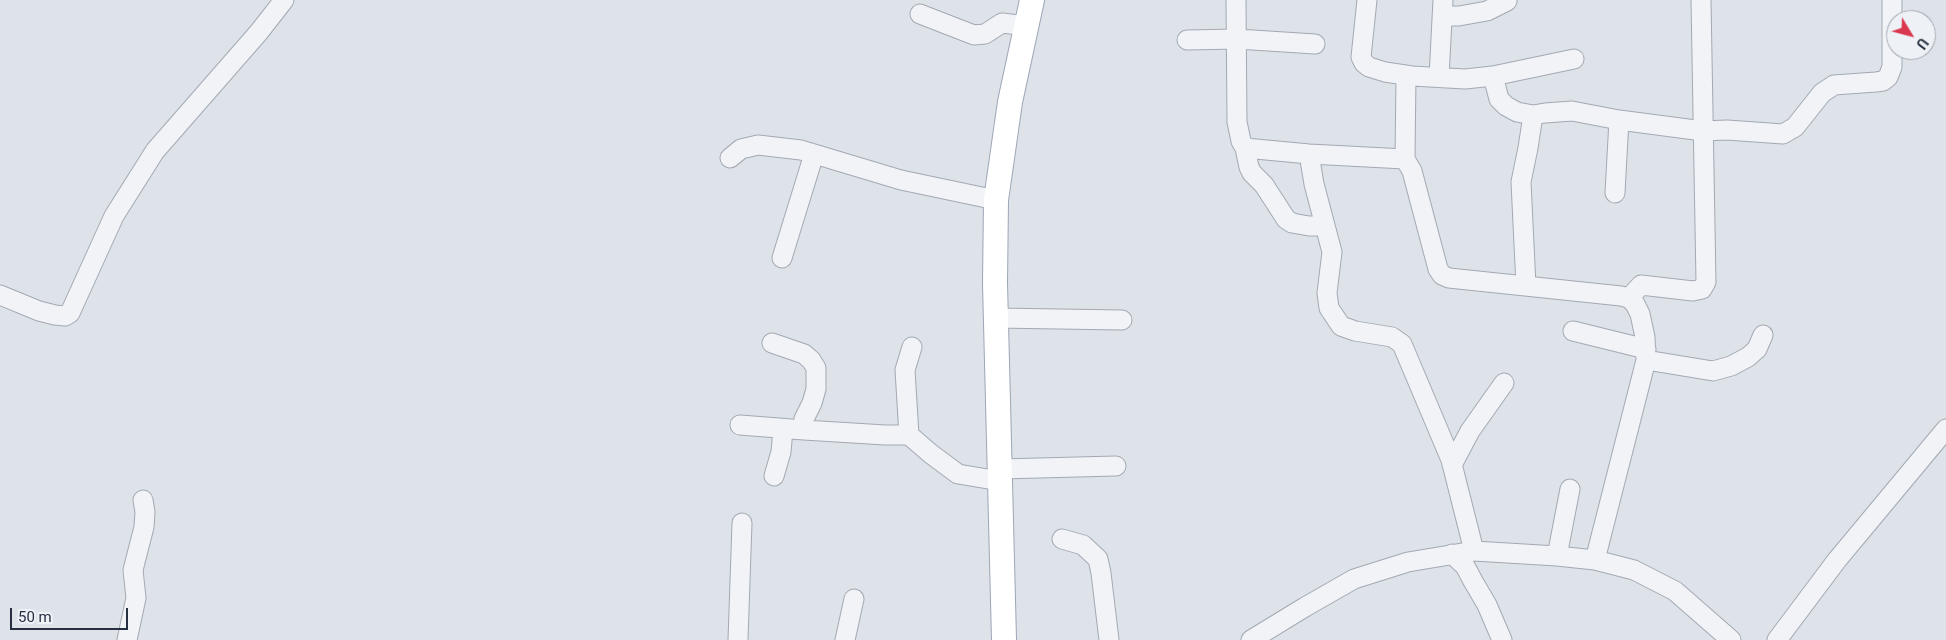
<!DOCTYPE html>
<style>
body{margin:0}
#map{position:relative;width:1946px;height:640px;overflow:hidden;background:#dee2e9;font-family:Roboto,sans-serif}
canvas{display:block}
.north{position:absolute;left:1886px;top:10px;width:50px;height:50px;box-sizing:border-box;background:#eef1f6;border:1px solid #9ea4ae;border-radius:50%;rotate:127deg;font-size:14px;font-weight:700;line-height:20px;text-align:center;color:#263041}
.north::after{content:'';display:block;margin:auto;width:18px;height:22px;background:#d9384f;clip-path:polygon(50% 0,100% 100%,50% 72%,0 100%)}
.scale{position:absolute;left:10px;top:608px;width:118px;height:22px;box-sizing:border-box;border:2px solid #263041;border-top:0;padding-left:6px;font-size:15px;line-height:18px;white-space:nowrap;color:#263041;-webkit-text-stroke:4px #eef1f6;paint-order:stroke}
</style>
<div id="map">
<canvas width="1946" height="640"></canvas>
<div class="north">U</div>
<div class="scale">50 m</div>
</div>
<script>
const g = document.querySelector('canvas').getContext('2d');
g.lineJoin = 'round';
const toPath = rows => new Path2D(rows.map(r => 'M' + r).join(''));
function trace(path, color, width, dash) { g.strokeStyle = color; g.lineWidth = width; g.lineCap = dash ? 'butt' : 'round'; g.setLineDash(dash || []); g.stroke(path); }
const minor = toPath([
 [1236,0,1237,122,1241,141,1245,148,1309,154,1405,159,1412,171,1438,269,1442,275,1449,278,1621,296,1629,298,1635,304,1640,314,1645,337,1646,360,1595,560],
 [1367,0,1361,57,1364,63,1369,67,1385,72,1412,76,1465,79,1493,76,1499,99,1506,106,1517,112,1533,115,1545,113,1572,111,1619,120,1703,131,1727,130,1783,134,1795,127,1822,93,1834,85,1876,82,1883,81,1888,77,1892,67,1892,0],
 [920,14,974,35,985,34,1002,23,1027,26],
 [1442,16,1459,16,1487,11,1507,1],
 [1187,40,1237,39,1315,44],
 [1493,76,1574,59],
 [1439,77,1443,0],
 [1245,148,1249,167,1252,173,1264,185,1286,219,1292,223,1309,226,1325,226],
 [1309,154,1314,184,1332,252,1327,293,1329,308,1341,326,1355,331,1392,337,1402,344,1451,460,1474,551],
 [730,158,741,149,758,145,801,150,901,180,996,200],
 [1405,159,1406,76],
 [1615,193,1619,120],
 [782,258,814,154],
 [1526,286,1521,182,1528,148,1533,115],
 [0,295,39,311,55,315,65,316,70,313,114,216,155,151,259,32,284,0],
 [1629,298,1641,285,1693,291,1702,289,1706,282,1701,0],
 [996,318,1122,320],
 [1573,331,1646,349],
 [772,343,804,354,811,360,816,368,816,389,812,403,804,419,804,430,885,435,909,435,931,454,958,474,1000,481],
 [1646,360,1713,371,1731,366,1748,357,1757,349,1763,335],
 [740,425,804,430],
 [909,435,905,370,912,347],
 [1452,465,1470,431,1504,383],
 [1000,469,1116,466],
 [774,476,781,452,783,429],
 [1062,539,1083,545,1098,559,1101,573,1109,640],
 [1452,554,1465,566,1473,581,1487,605,1502,640],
 [1557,556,1570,489],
 [127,640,136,598,133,570,144,527,145,512,143,500],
 [738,640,742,523],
 [845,640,854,599],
 [1251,640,1305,607,1354,579,1408,562,1474,551,1557,556,1595,560,1634,570,1675,591,1731,640],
 [1777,640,1837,560,1946,429]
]);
const major = toPath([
 [1004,640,995,283,996,200,1010,102,1032,0]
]);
trace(minor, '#a3a9b3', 21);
trace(major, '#9ca6b6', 26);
trace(minor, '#f1f3f7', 19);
trace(major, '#fff', 24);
</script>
